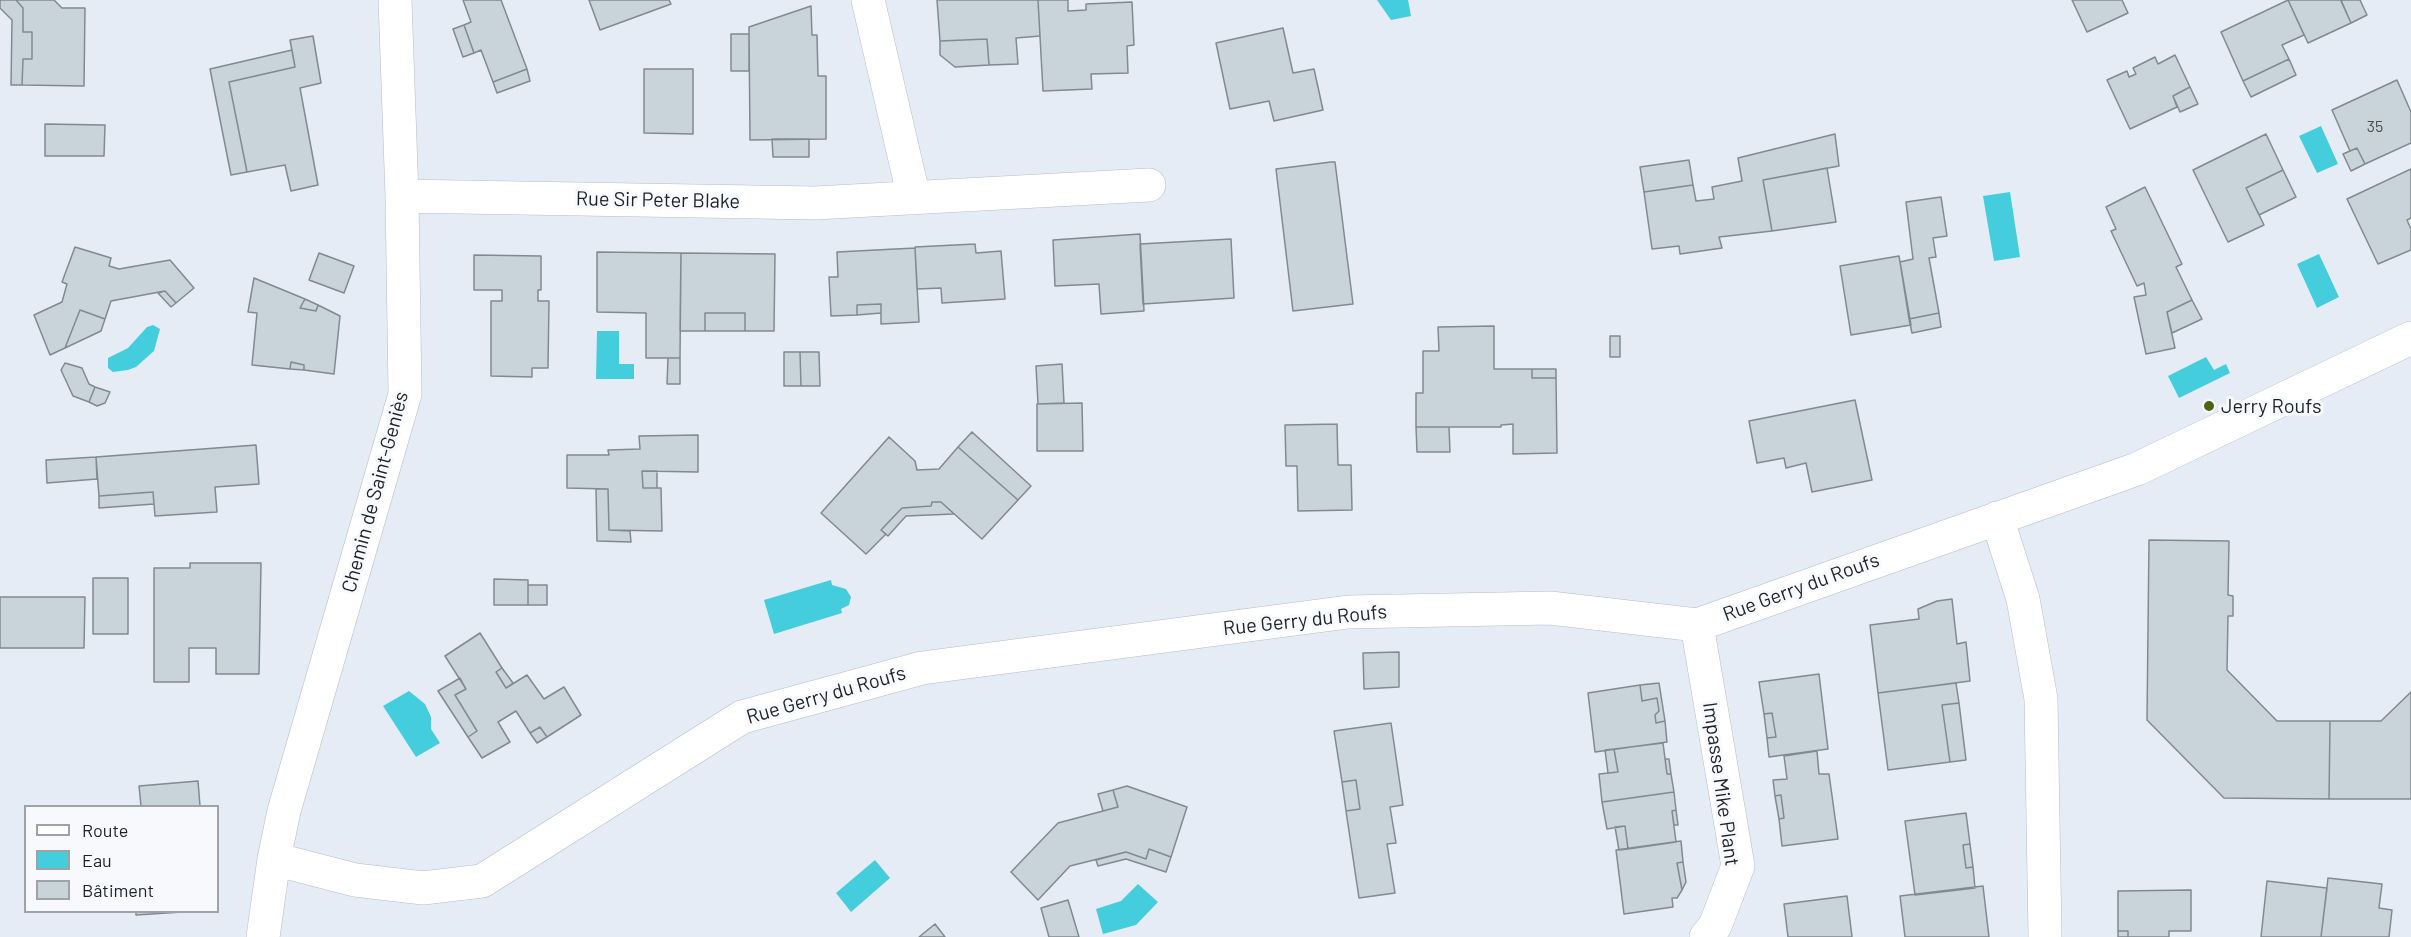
<!DOCTYPE html>
<meta charset="utf-8">
<style>
body{margin:0}
#map{position:relative;width:2411px;height:937px;overflow:hidden;background:#e6ecf6;font-family:Barlow,sans-serif}
canvas{display:block}
.legend{position:absolute;left:24px;top:805px;width:195px;height:108px;box-sizing:border-box;background:#f7f9fd;border:2px solid #a0a3a6;margin:0;padding:8px 10px;list-style:none;font-size:18px;color:#1e2124}
.legend li{display:flex;align-items:center;gap:12px;height:30px}
.legend b{width:30px;border:2px solid #a0a3a6}
</style>
<div id="map">
<canvas width="2411" height="937"></canvas>
<ul class="legend">
<li><b style="height:8px;background:#fff"></b>Route</li>
<li><b style="height:16px;background:#44cddd"></b>Eau</li>
<li><b style="height:16px;background:#c8d3da"></b>Bâtiment</li>
</ul>
</div>
<script>
const g = document.querySelector('canvas').getContext('2d');
g.lineJoin = 'round';
function fillPath(path, color) { g.fillStyle = color; g.fill(path, 'evenodd'); }
const toPath = rows => new Path2D(rows.map(r => 'M' + r).join(''));
function trace(path, color, width, dash) { g.strokeStyle = color; g.lineWidth = width; g.lineCap = dash ? 'butt' : 'round'; g.setLineDash(dash || []); g.stroke(path); }
function drawText(font, color, halo, rows, align = 'center') {
  g.font = font + ' Barlow,sans-serif'; g.lineWidth = 6; g.setLineDash([]); g.textBaseline = 'middle'; g.strokeStyle = halo; g.fillStyle = color; for (const [text, x, y, turn = 0] of rows) {
    g.save(); g.translate(x, y); g.rotate((+turn || 0) * Math.PI / 180); g.textAlign = isNaN(turn) ? turn : align; if (halo) g.strokeText(text, 0, 0); g.fillText(text, 0, 0); g.restore();
  }
}
fillPath(toPath([
 [1377,0,1408,0,1411,16,1391,20],
 [2321,126,2338,164,2317,173,2299,136],
 [2010,192,2020,257,1994,261,1983,196],
 [2319,254,2339,297,2317,308,2297,264],
 [153,325,160,329,154,351,136,367,128,370,113,372,108,368,108,358,128,348,147,327],
 [597,331,619,331,619,364,634,364,634,379,596,379],
 [2206,357,2214,370,2226,364,2230,373,2179,398,2168,376],
 [831,580,832,585,846,589,851,597,849,605,841,609,842,613,774,634,764,600],
 [409,691,425,704,431,717,431,729,440,743,416,757,383,706],
 [875,860,890,878,851,912,836,893],
 [1138,884,1158,902,1136,925,1103,934,1096,909,1121,901]
]), '#44cddd');
const building = toPath([
 [0,0,16,0,23,8,23,32,32,32,32,59,23,59,22,85,11,85,12,20,0,8,0,0],
 [16,0,54,0,62,8,85,8,84,86,22,85,23,59,32,59,32,32,23,32,23,8,16,0],
 [463,0,501,0,527,69,493,82,481,50,474,53,464,25,471,22,463,0],
 [589,0,669,0,671,4,600,30,589,0],
 [937,0,1038,0,1040,36,1016,38,1018,64,989,65,987,39,940,41,937,0],
 [1038,0,1068,0,1068,11,1086,10,1086,4,1132,2,1134,45,1127,46,1128,73,1091,74,1092,89,1043,91,1038,0],
 [2072,0,2122,0,2128,13,2087,32,2072,0],
 [2288,0,2304,35,2282,45,2289,59,2243,81,2221,32,2288,0],
 [2288,0,2341,0,2351,23,2308,43,2288,0],
 [2343,0,2360,0,2367,15,2351,23,2341,1,2343,0],
 [811,6,812,35,817,35,818,76,826,76,826,139,750,140,749,27,811,6],
 [464,25,474,53,463,57,453,29,464,25],
 [1283,28,1293,73,1314,69,1323,110,1274,121,1269,101,1230,109,1216,43,1283,28],
 [731,34,749,34,749,71,731,71,731,34],
 [313,36,321,83,300,88,318,185,291,191,285,165,247,172,229,82,295,67,290,40,313,36],
 [987,39,989,65,955,67,940,55,940,41,987,39],
 [292,50,295,67,229,82,247,172,231,175,210,69,292,50],
 [2175,55,2190,87,2173,96,2177,107,2130,129,2107,80,2127,71,2129,77,2136,74,2133,68,2155,57,2158,64,2175,55],
 [2289,59,2296,75,2251,97,2243,81,2289,59],
 [527,69,530,81,497,93,493,82,527,69],
 [644,69,693,69,693,134,644,133,644,69],
 [2397,80,2411,112,2411,143,2365,164,2357,148,2350,151,2332,110,2397,80],
 [2190,87,2198,104,2180,112,2173,96,2190,87],
 [45,124,105,125,104,156,45,156,45,124],
 [1835,134,1839,166,1763,180,1772,231,1719,237,1722,248,1680,254,1679,246,1652,249,1644,192,1693,185,1696,201,1714,199,1712,187,1742,181,1738,158,1835,134],
 [2266,134,2283,170,2246,188,2264,225,2228,242,2193,170,2266,134],
 [772,139,809,139,809,157,773,157,772,139],
 [2357,148,2365,164,2351,171,2343,154,2357,148],
 [1689,160,1693,185,1644,192,1640,167,1689,160],
 [1331,162,1335,162,1353,304,1293,311,1276,169,1331,162],
 [1827,168,1836,222,1772,231,1763,180,1827,168],
 [2411,169,2411,218,2407,220,2411,229,2411,250,2378,264,2347,199,2411,169],
 [2283,170,2296,197,2259,215,2246,188,2283,170],
 [2145,187,2182,264,2176,267,2192,300,2167,312,2175,348,2146,354,2134,297,2146,295,2144,283,2137,286,2111,231,2116,229,2106,207,2145,187],
 [1941,197,1947,236,1933,238,1936,257,1929,258,1939,313,1909,319,1900,262,1913,259,1906,202,1941,197],
 [1140,234,1144,311,1101,314,1099,284,1055,286,1053,240,1140,234],
 [1231,239,1234,298,1143,304,1140,244,1231,239],
 [975,244,976,253,1001,251,1005,299,942,303,941,288,917,289,915,247,975,244],
 [75,247,111,258,109,266,119,269,170,260,194,288,176,303,165,291,111,301,105,319,80,310,65,348,50,355,34,315,62,302,67,284,62,282,75,247],
 [915,248,919,322,881,324,881,304,857,305,857,315,831,316,829,277,838,277,837,252,915,248],
 [597,252,681,253,680,358,646,358,646,313,597,312,597,252],
 [319,253,354,266,344,293,309,280,319,253],
 [681,253,775,254,774,331,745,331,745,313,705,313,705,331,680,331,681,253],
 [474,255,541,256,541,290,538,290,538,301,549,301,548,368,532,368,532,377,491,376,491,301,502,301,502,290,474,290,474,255],
 [1899,256,1911,325,1851,335,1840,266,1899,256],
 [254,278,305,299,300,308,316,311,318,305,340,316,334,374,304,370,304,365,291,362,290,369,252,365,257,313,248,312,254,278],
 [165,291,176,303,171,307,158,293,165,291],
 [305,299,318,305,316,311,300,308,305,299],
 [2192,300,2202,319,2172,333,2167,312,2192,300],
 [881,304,881,313,857,315,857,305,881,304],
 [80,310,105,319,101,331,65,348,80,310],
 [705,313,745,313,745,331,705,331,705,313],
 [1939,313,1941,327,1912,333,1909,319,1939,313],
 [1494,326,1494,369,1532,369,1532,378,1556,378,1557,453,1513,454,1513,424,1501,425,1501,427,1416,427,1416,393,1423,393,1423,351,1439,351,1438,327,1494,326],
 [1610,336,1620,336,1620,357,1610,357,1610,336],
 [784,352,800,352,801,386,784,386,784,352],
 [800,352,819,352,820,386,801,386,800,352],
 [668,358,680,358,680,384,667,384,668,358],
 [291,362,304,365,304,370,290,369,291,362],
 [65,363,82,368,89,384,95,387,89,402,73,396,61,370,65,363],
 [1062,364,1064,403,1038,404,1036,366,1062,364],
 [1532,369,1556,369,1556,378,1532,378,1532,369],
 [95,387,110,392,105,403,97,406,89,402,95,387],
 [1855,400,1872,480,1812,492,1806,463,1786,468,1784,458,1757,463,1749,421,1855,400],
 [1082,403,1083,451,1037,451,1037,404,1082,403],
 [1337,424,1338,465,1351,465,1352,510,1298,511,1297,466,1286,466,1285,425,1337,424],
 [1416,427,1449,427,1450,452,1417,452,1416,427],
 [972,432,1031,486,1018,500,958,447,972,432],
 [698,435,698,472,642,471,643,488,661,488,662,531,609,530,608,489,567,488,567,455,609,455,608,450,640,449,639,436,698,435],
 [889,437,915,461,917,470,939,469,958,447,1018,500,982,539,941,502,932,502,931,506,902,508,881,530,886,534,866,554,821,513,889,437],
 [256,445,259,484,215,487,217,512,155,516,153,492,99,496,96,457,256,445],
 [96,457,97,479,47,483,46,460,96,457],
 [642,471,657,471,657,488,643,488,642,471],
 [596,489,608,489,609,530,630,531,631,542,597,541,596,489],
 [153,492,154,504,99,508,99,496,153,492],
 [932,502,941,502,954,514,906,516,888,536,881,530,902,508,931,506,932,502],
 [2149,540,2229,541,2228,595,2233,596,2233,616,2228,616,2227,670,2277,721,2330,721,2329,799,2224,798,2147,720,2149,540],
 [190,563,261,563,259,674,216,674,216,648,189,648,189,682,154,682,154,568,190,568,190,563],
 [93,578,128,578,128,634,93,634,93,578],
 [494,579,528,580,528,605,494,605,494,579],
 [528,585,547,585,547,605,528,605,528,585],
 [0,597,85,597,84,648,0,648,0,597],
 [1952,599,1957,644,1966,642,1970,681,1878,693,1870,625,1919,619,1918,609,1937,601,1952,599],
 [480,633,502,668,496,672,506,688,527,675,544,699,564,687,581,715,547,737,540,727,530,733,516,711,498,722,510,742,482,758,468,737,477,731,455,695,466,689,445,656,480,633],
 [1399,652,1399,687,1364,689,1363,653,1399,652],
 [502,668,513,683,506,688,496,672,502,668],
 [1819,674,1828,749,1769,757,1767,738,1776,737,1772,713,1764,714,1759,682,1819,674],
 [460,678,466,689,455,695,477,731,468,737,438,691,460,678],
 [1659,683,1665,721,1656,723,1655,715,1659,711,1657,698,1642,701,1640,685,1659,683],
 [1956,683,1959,703,1942,705,1950,762,1888,770,1878,693,1956,683],
 [1640,685,1642,701,1657,698,1659,711,1655,715,1656,723,1665,721,1667,742,1595,752,1588,693,1640,685],
 [2411,692,2411,799,2329,799,2330,721,2381,721,2411,692],
 [1959,703,1966,760,1950,762,1942,705,1959,703],
 [1772,713,1776,737,1767,738,1764,714,1772,713],
 [1391,723,1403,805,1390,807,1396,843,1387,844,1395,893,1359,898,1346,811,1360,809,1356,780,1342,782,1334,731,1391,723],
 [540,727,547,737,537,743,530,733,540,727],
 [1663,743,1667,774,1671,774,1674,792,1602,802,1599,774,1618,772,1614,749,1663,743],
 [1614,749,1618,772,1608,773,1605,750,1614,749],
 [1817,751,1819,774,1829,774,1838,839,1782,846,1779,819,1784,818,1781,795,1775,796,1773,780,1787,779,1784,756,1817,751],
 [1665,759,1669,759,1671,774,1667,774,1665,759],
 [1356,780,1360,809,1346,811,1342,782,1356,780],
 [198,781,200,806,141,806,139,786,198,781],
 [1127,786,1187,807,1171,857,1149,849,1146,859,1126,852,1070,866,1038,900,1011,872,1058,823,1118,807,1113,790,1127,786],
 [1113,790,1118,807,1103,811,1098,794,1113,790],
 [1674,792,1676,810,1672,811,1676,842,1628,849,1625,826,1607,829,1602,802,1674,792],
 [1781,795,1784,818,1779,819,1775,796,1781,795],
 [1676,810,1678,825,1674,825,1672,811,1676,810],
 [1966,813,1970,844,1963,845,1966,868,1973,867,1975,888,1915,895,1905,821,1966,813],
 [1625,826,1628,849,1619,850,1615,827,1625,826],
 [1681,841,1683,862,1677,863,1682,890,1677,898,1672,898,1673,907,1624,914,1616,850,1681,841],
 [1970,844,1973,867,1966,868,1963,845,1970,844],
 [1149,849,1171,857,1166,872,1126,859,1098,866,1096,860,1126,852,1146,859,1149,849],
 [1683,862,1686,882,1682,890,1677,863,1683,862],
 [2328,878,2382,884,2379,908,2392,910,2389,937,2321,937,2328,878],
 [2267,881,2327,888,2321,937,2261,937,2267,881],
 [1983,886,1989,937,1905,937,1900,896,1983,886],
 [2191,890,2191,931,2169,931,2169,937,2128,937,2128,931,2118,931,2118,891,2191,890],
 [1847,896,1852,937,1788,937,1784,904,1847,896],
 [1068,900,1079,937,1049,937,1041,908,1068,900],
 [136,912,182,912,136,915,136,912],
 [935,924,945,937,919,937,935,924],
 [2118,931,2128,931,2128,937,2118,937,2118,931]
]);
fillPath(building, '#c8d3da');
trace(building, '#808a90', 1.5);
const minor = toPath([
 [868,0,914,198],
 [402,196,815,203,1149,185],
 [1997,518,2023,599,2041,699,2045,937],
 [1697,625,1738,866,1715,926,1706,937],
 [274,859,355,880,423,888,482,881,742,717,922,668,1348,612,1550,608,1697,625,2137,469,2411,338],
 [263,937,274,859,284,811,405,394,402,196,395,0]
]);
trace(minor, '#b6bcc6', 34);
trace(minor, '#fff', 33);
for (const [x, y, r, color] of [
 [2209,406,6,"#4c6515"]
]) { const dot = new Path2D(); dot.arc(x, y, r, 0, 2 * Math.PI); g.fillStyle = color; g.fill(dot); trace(dot, '#f7f9fd', 2); }
drawText('16px', '#484e52', null, [
 ["35",2375,127]
]);
drawText('20px', '#1e2124', '#f7f9fd', [
 ["Rue Sir Peter Blake",658,200,1],
 ["Chemin de Saint-Geniès",375,492,-75],
 ["Rue Gerry du Roufs",1801,587,-20],
 ["Rue Gerry du Roufs",1305,620,-6],
 ["Rue Gerry du Roufs",826,695,-16],
 ["Impasse Mike Plant",1721,784,82]
]);
drawText('20px', '#1e2124', '#f7f9fd', [
 ["Jerry Roufs",2221,406]
], 'left');
</script>
